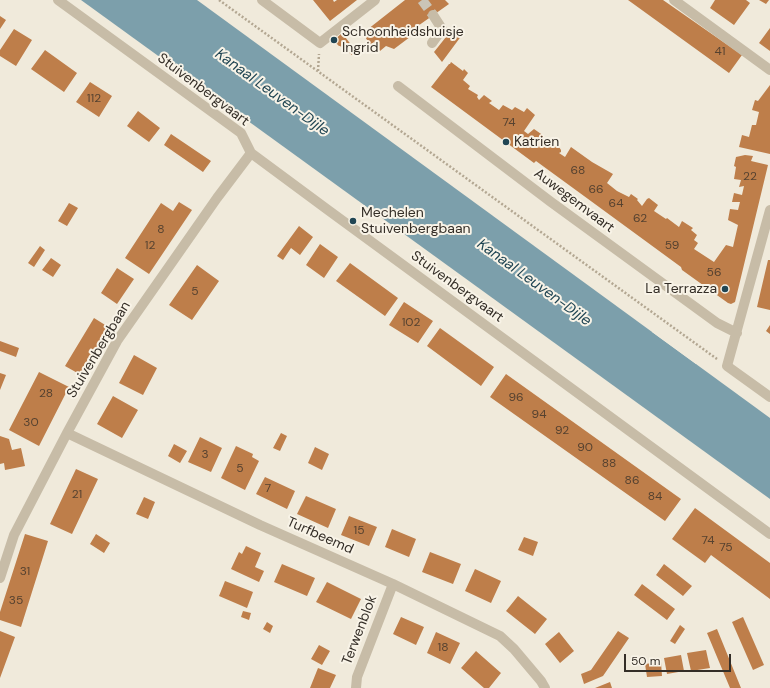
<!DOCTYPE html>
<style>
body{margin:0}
#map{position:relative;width:770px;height:688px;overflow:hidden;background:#f0eadb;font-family:"DM Sans",sans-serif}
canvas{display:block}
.scale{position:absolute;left:624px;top:654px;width:107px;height:18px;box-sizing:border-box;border:2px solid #342e27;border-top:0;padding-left:5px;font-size:12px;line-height:14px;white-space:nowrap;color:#342e27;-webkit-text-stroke:3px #f8f3e7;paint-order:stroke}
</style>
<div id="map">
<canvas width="770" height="688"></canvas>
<div class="scale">50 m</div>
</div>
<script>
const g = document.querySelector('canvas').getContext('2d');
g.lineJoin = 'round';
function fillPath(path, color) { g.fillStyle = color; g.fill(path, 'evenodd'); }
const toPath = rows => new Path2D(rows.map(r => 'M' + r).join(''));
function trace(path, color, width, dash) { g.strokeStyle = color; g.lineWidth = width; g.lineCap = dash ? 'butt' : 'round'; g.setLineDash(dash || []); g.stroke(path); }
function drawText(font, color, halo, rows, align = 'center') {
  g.font = font + ' "DM Sans",sans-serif'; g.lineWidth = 4; g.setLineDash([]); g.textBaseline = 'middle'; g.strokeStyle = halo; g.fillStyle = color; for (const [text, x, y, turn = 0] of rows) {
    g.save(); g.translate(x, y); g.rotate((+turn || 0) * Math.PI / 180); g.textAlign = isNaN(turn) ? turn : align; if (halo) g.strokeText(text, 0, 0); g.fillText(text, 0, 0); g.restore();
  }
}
fillPath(toPath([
 [81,0,197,0,770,418,770,499]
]), '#7c9fab');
fillPath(toPath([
 [654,330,698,362,696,364,652,332]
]), '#f0eadb');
fillPath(toPath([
 [313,0,333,0,334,2,337,0,357,0,330,21],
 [405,0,445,0,449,4,415,28,418,31,394,49,386,46,380,51,374,42,370,45,363,33],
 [628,0,663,0,742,55,729,73],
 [715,0,746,0,750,3,734,25,710,8],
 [759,0,769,0,766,4],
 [0,16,6,20,0,29],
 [456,28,462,35,442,62,434,52,450,32],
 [770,28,770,51,759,43],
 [14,29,32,40,16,66,0,56,0,50],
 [342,33,356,51,352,55,340,46,339,46,336,43,335,44,332,42],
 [45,50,77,73,64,92,31,69],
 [451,62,463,71,464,69,468,73,463,80,470,86,468,89,478,95,477,97,479,100,484,95,492,101,489,103,499,110,503,105,512,110,515,107,524,112,527,108,535,115,524,131,528,134,534,129,544,136,538,141,546,146,550,140,559,147,561,150,561,152,559,153,565,157,571,147,592,162,613,174,607,183,617,191,629,197,631,194,638,199,637,200,642,206,647,199,649,198,658,205,654,211,666,219,667,218,679,227,682,221,693,228,691,230,697,235,694,240,698,243,694,249,714,262,726,245,733,247,738,225,728,220,730,209,738,210,740,202,732,202,734,193,742,195,744,186,739,187,741,180,734,179,736,167,734,166,736,157,745,155,753,156,751,161,768,165,735,302,731,304,728,303,682,270,681,267,584,196,536,161,534,163,431,87,449,64,450,64],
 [90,82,112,96,99,117,76,102],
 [770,85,770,154,739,147,742,135,749,137,752,125,756,125,759,112,752,110,755,100,758,101],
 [138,111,160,128,149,142,127,126],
 [171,134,211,161,203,172,164,145],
 [179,202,192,210,149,274,125,258,161,203,173,211],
 [69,203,78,208,67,226,58,221],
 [299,226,313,237,300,255,291,248,283,260,277,256],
 [320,244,338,257,324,278,306,265],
 [40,246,45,250,34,267,28,263],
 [51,258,61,265,53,277,42,270],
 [768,260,770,260,770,310,757,307],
 [350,263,398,298,385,316,336,281],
 [197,265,219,281,192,320,169,305],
 [117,268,134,279,117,304,101,293],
 [404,302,433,321,418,343,389,325],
 [94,318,110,328,81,375,65,366],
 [770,325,770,334,766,331],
 [440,328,494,367,481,386,427,346],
 [0,341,19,348,16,357,0,351],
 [134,355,157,368,143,395,119,383],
 [39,372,69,387,39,446,9,430],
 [0,373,6,375,0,390],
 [506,374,681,499,665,521,490,397],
 [113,396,138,410,122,438,97,424],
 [281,433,287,436,280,451,273,448],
 [0,436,9,439,12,450,21,448,25,466,5,470,4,463,0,464],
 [200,437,222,448,211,472,188,462],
 [174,444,187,451,180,463,168,456],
 [236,446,253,454,252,457,259,461,245,490,221,478],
 [315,447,329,454,322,470,308,463],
 [76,469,98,479,72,534,50,524],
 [265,477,295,491,287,509,256,494],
 [306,496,336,509,328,528,297,514],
 [144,497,155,502,148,519,136,514],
 [695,508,770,563,770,599,711,555,705,563,672,539],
 [349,516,377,527,369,546,341,535],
 [392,529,416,539,409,557,385,547],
 [25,534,48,541,21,627,0,620,0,612],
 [96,534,110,543,104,553,90,544],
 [524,537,538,542,533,556,518,550],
 [246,546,261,553,255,567,264,571,259,582,231,569,239,552,242,554],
 [430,552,461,564,453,584,422,572],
 [282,564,315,578,307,596,274,582],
 [664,564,692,586,683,596,656,575],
 [475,569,501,581,491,603,465,591],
 [225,581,253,592,247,608,219,596],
 [327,582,361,599,351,619,316,602],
 [642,584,675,609,667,620,634,595],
 [518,596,547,619,535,634,506,611],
 [243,611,251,613,249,620,241,617],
 [401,617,424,627,416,645,393,634],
 [743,617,764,665,753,670,732,622],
 [267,622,273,626,270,633,263,629],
 [680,625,685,629,675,644,670,641],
 [717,629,741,688,730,688,707,633],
 [0,631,15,637,0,678],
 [618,631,629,638,603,676,584,684,581,674,591,670],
 [436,632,460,643,450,664,427,653],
 [559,632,574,651,560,663,545,644],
 [319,645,330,651,322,665,311,659],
 [706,650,710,668,691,671,687,653],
 [476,651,501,673,489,688,484,688,461,668],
 [681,655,684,671,667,674,664,658],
 [661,662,662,676,647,677,645,664],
 [318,668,336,675,330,688,310,688],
 [610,682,612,688,595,688]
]), '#be7e4a');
trace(toPath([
 [422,0,433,15]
]), '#cac4b7', 10, [10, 5]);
trace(toPath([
 [219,0,717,359],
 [318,71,319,54]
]), '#b3a792', 2.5, [2, 2]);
trace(toPath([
 [58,0,241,133,251,153,328,210,770,534],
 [262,0,320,43,375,0],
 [674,0,770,70],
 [432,43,442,29,433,15],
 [398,86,551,202,717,323,737,333],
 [770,210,727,366,770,397],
 [67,433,260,525,393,584,500,636,514,649,541,681,545,688],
 [0,578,14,535,67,433,117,341,217,198,251,153],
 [356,688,357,677,393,584]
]), '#c7bca7', 10);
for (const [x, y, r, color] of [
 [334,40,4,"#204553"],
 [506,142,4,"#204553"],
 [353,221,4,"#204553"],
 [725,289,4,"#204553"]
]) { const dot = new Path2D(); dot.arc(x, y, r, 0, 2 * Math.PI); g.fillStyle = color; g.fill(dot); trace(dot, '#f8f3e7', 1.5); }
drawText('12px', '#564230', null, [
 ["41",720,52],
 ["112",94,99],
 ["74",509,123],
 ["68",578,171],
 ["22",750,177],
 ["66",596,190],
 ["64",616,204],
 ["62",640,219],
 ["8",161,230],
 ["12",150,246],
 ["59",672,246],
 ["56",714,273],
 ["5",195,292],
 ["102",411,323],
 ["28",46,394],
 ["96",516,398],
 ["94",539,415],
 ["30",31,423],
 ["92",562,431],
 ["90",585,448],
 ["3",205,455],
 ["88",609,464],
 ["5",240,469],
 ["86",632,481],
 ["7",268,489],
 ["21",77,495],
 ["84",655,497],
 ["15",359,531],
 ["74",708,541],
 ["75",726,548],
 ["31",25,572],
 ["35",16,601],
 ["18",443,648]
]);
drawText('14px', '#342e27', '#f8f3e7', [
 ["Schoonheidshuisje",342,32],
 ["Ingrid",342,48],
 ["Katrien",514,142],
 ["Mechelen",361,213],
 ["Stuivenbergbaan",361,229],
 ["La Terrazza",717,289,"right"]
], 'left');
drawText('14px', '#342e27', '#f8f3e7', [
 ["Stuivenbergvaart",203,90,37],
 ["Auwegemvaart",574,201,37],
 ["Stuivenbergvaart",457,287,36],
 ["Stuivenbergbaan",99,350,-59],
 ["Turfbeemd",320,536,24],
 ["Terwenblok",360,630,-69]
]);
drawText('italic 15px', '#204553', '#f8f3e7', [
 ["Kanaal Leuven-Dijle",272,93,36],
 ["Kanaal Leuven-Dijle",534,283,36]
]);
</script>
